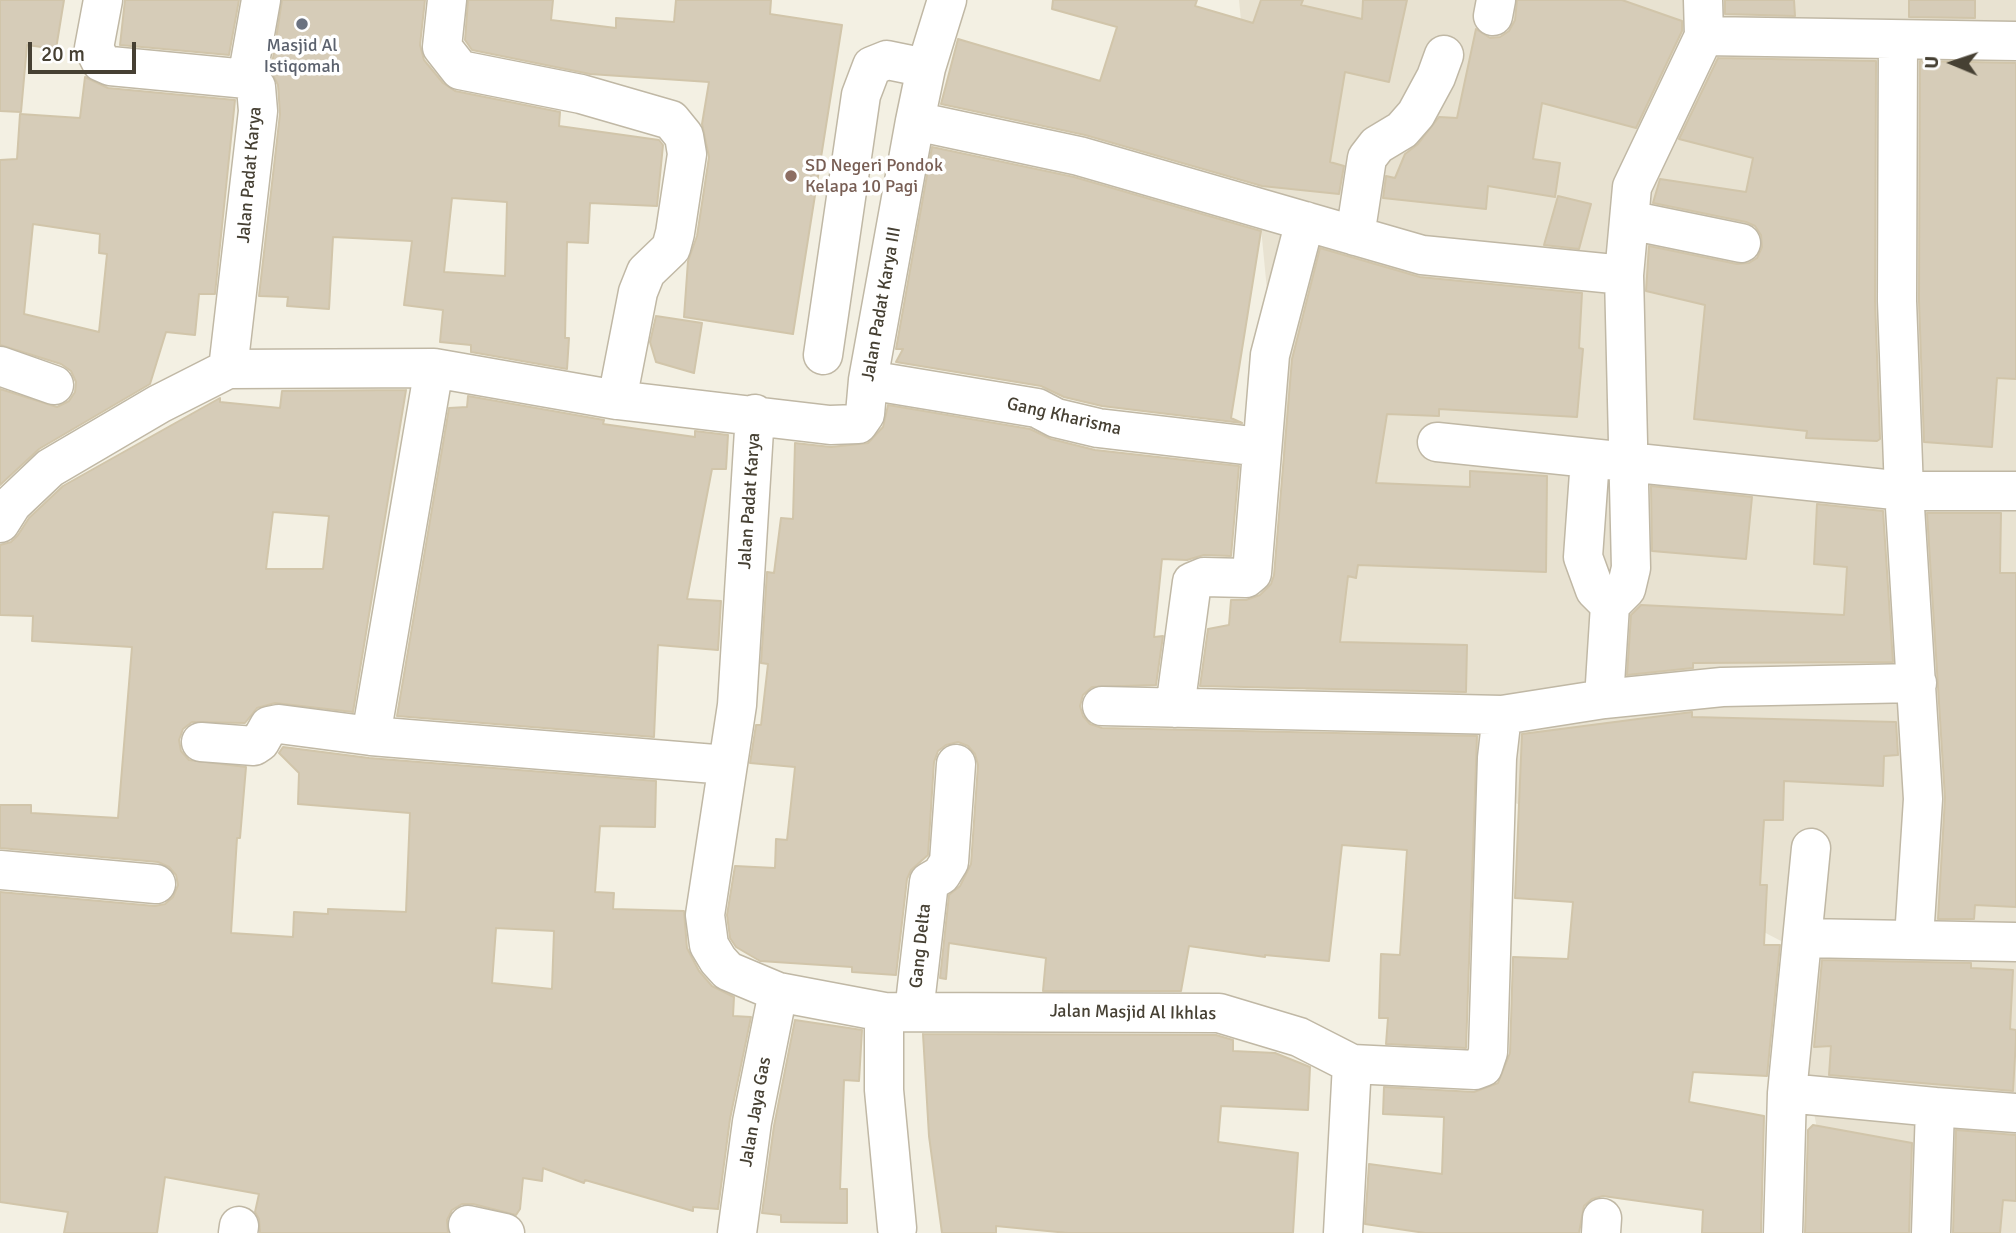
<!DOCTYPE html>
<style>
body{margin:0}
#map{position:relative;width:2016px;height:1233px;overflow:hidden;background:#f3f0e3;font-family:Signika,sans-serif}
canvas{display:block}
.north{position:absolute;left:1918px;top:28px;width:70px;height:70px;-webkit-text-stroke:5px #fff;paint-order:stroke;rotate:272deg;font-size:19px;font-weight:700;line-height:28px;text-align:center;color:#464033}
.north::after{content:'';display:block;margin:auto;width:24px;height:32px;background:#464033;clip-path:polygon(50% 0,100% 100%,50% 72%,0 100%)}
.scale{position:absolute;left:28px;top:42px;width:108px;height:32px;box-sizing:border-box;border:4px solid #464033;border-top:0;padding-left:9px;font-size:21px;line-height:24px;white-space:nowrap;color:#464033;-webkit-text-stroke:5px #fff;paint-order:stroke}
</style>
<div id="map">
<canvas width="2016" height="1233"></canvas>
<div class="north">U</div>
<div class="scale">20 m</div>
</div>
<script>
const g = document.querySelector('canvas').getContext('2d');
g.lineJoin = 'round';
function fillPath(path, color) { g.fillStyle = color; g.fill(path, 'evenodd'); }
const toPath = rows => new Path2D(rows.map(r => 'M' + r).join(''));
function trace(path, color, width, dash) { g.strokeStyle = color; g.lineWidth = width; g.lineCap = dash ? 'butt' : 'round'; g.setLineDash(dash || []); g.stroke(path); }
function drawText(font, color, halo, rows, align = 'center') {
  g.font = font + ' Signika,sans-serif'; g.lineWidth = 7; g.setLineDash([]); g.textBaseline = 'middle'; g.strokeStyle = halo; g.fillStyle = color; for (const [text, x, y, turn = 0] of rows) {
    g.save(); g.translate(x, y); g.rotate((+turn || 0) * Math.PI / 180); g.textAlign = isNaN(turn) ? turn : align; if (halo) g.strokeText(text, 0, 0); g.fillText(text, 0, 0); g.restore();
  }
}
fillPath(toPath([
 [1239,0,2016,0,2016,1233,1837,1233,1781,941,1306,694]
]), '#e8e2d1');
const building = toPath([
 [0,0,64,0,56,49,27,45,21,112,0,111,0,0],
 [125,0,239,0,229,55,120,45,125,0],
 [282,0,425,0,420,45,424,60,443,83,455,91,560,112,559,126,659,140,663,145,657,206,590,203,588,243,567,242,565,338,569,338,567,369,471,352,471,345,440,342,443,310,404,305,412,241,333,237,329,309,287,306,288,297,259,296,280,114,278,85,271,71,282,0],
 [452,198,507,202,505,276,444,272,452,198],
 [468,0,553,0,551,20,616,28,616,18,674,22,676,0,771,0,770,14,842,25,793,334,684,317,688,261,697,236,709,157,702,124,709,82,590,74,472,50,465,40,468,0],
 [1053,0,1197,0,1195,6,1253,23,1261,0,1303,0,1301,5,1362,19,1363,0,1407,0,1389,82,1345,72,1330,162,1344,166,1339,194,1262,186,1085,135,941,104,958,39,1100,81,1117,27,1052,9,1053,0],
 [1517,0,1622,0,1682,21,1682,31,1636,128,1542,103,1533,159,1560,163,1555,197,1488,186,1486,209,1383,198,1386,176,1395,178,1405,154,1418,144,1439,117,1457,118,1476,29,1490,38,1500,37,1509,31,1515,20,1517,0],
 [1725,0,1794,0,1795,16,1725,14,1725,0],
 [1909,0,1975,0,1975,18,1909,17,1909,0],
 [1718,58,1876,61,1875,301,1880,439,1877,441,1806,438,1807,431,1694,419,1705,305,1646,291,1649,246,1737,264,1749,263,1757,258,1762,247,1761,235,1755,226,1746,222,1653,203,1660,179,1746,192,1753,158,1679,139,1718,58],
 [1920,61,2016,63,2016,379,1997,378,1992,447,1924,442,1919,301,1920,61],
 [85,77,108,88,235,100,215,294,199,294,195,335,166,332,150,384,39,449,0,485,0,389,57,407,69,401,75,392,76,382,71,371,61,364,0,345,0,160,17,159,20,114,80,118,85,77],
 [33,224,100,234,99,253,107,254,99,332,24,314,33,224],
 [932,147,1074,177,1261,231,1231,418,1242,423,1102,406,1064,397,1041,386,896,362,903,349,896,349,932,147],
 [1558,196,1591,204,1579,249,1544,245,1558,196],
 [1320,248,1420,277,1582,293,1579,348,1583,349,1577,417,1439,409,1439,416,1387,414,1376,483,1470,487,1470,471,1547,476,1546,572,1358,565,1356,578,1348,576,1340,642,1467,645,1466,692,1200,686,1208,629,1229,625,1231,600,1246,600,1260,595,1271,584,1274,575,1292,359,1320,248],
 [656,316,702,323,694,373,656,362,650,342,656,316],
 [406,390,353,712,275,703,257,708,245,723,192,722,183,729,179,740,181,751,189,760,246,767,240,838,237,838,231,933,293,937,294,912,328,914,328,909,406,912,410,813,298,804,299,773,279,753,283,747,369,758,656,781,655,827,600,826,595,892,614,893,613,909,684,911,687,948,699,971,712,986,734,997,733,1016,751,1017,730,1119,718,1209,693,1207,693,1211,585,1180,584,1183,543,1168,542,1181,523,1178,520,1209,516,1215,473,1204,462,1204,452,1210,447,1220,448,1233,260,1233,259,1219,255,1212,259,1194,165,1177,157,1233,64,1233,68,1212,0,1202,0,892,155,906,165,904,173,897,178,885,176,875,169,867,158,862,0,848,0,805,31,805,31,813,118,818,132,647,32,641,33,616,0,615,0,545,11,542,18,535,29,518,63,486,220,398,220,402,280,408,282,391,406,390],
 [273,512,329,516,323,569,266,569,273,512],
 [496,928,554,931,552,989,492,983,496,928],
 [468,396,604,420,603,424,695,437,695,431,728,435,726,469,712,469,687,599,721,601,718,650,658,645,654,737,397,716,449,408,467,407,468,396],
 [888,405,1030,429,1051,439,1095,450,1239,466,1231,556,1204,555,1187,560,1162,559,1154,637,1163,636,1156,685,1092,687,1083,695,1080,706,1083,716,1090,724,1102,728,1477,736,1466,1048,1386,1044,1388,1018,1379,1018,1381,954,1400,955,1407,850,1342,845,1329,961,1265,955,1265,957,1189,946,1181,991,1043,991,1046,958,949,943,946,979,940,978,949,895,960,886,971,864,978,765,975,754,968,746,958,742,946,745,938,751,934,762,928,855,911,870,907,879,896,975,852,972,852,967,760,961,736,947,730,938,727,915,735,866,775,868,776,839,787,840,795,767,750,763,756,725,761,725,768,664,761,663,767,572,774,573,781,518,793,519,795,443,831,447,868,443,883,427,888,405],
 [1651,486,1752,497,1746,559,1652,551,1651,486],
 [1817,504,1883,511,1893,662,1693,663,1693,668,1627,675,1631,615,1641,605,1844,615,1847,567,1814,564,1817,504],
 [1927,513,2001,513,2000,573,2016,573,2016,907,1975,905,1974,919,1938,919,1945,798,1927,513],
 [1692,712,1692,717,1896,722,1898,755,1884,756,1883,786,1784,781,1783,820,1764,820,1760,885,1767,885,1764,945,1780,945,1767,1076,1693,1072,1689,1102,1764,1116,1761,1233,1702,1233,1703,1210,1603,1196,1592,1199,1584,1206,1579,1233,1425,1233,1365,1224,1369,1164,1442,1174,1444,1117,1383,1114,1384,1087,1474,1092,1498,1083,1510,1053,1513,957,1568,959,1573,902,1515,898,1522,734,1692,712],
 [1822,960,1971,963,1971,968,2013,970,2010,1029,2016,1030,2016,1039,2013,1091,1829,1075,1831,1046,1814,1047,1822,960],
 [795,1020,862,1030,859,1081,844,1080,840,1189,847,1189,847,1223,781,1222,781,1215,762,1213,774,1126,795,1020],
 [923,1034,1216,1035,1233,1040,1233,1051,1275,1053,1310,1067,1308,1110,1221,1106,1218,1142,1298,1153,1293,1233,1068,1233,996,1226,996,1233,942,1233,929,1136,923,1034],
 [1813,1125,1912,1143,1909,1233,1805,1233,1808,1130,1813,1125],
 [1956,1130,2016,1135,2016,1201,2003,1200,2000,1233,1953,1233,1956,1130]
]);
fillPath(building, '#d6ccb8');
trace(building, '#d1c5aa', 2);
const minor = toPath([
 [103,0,94,48,101,62,110,66,247,79,256,87,258,111,228,369],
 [447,0,442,47,460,70,581,94,671,120,684,136,687,154,675,233,671,248,646,272,638,292,617,400],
 [1493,16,1496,0],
 [1704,36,2016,41],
 [1898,41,1897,301,1904,491,1923,799,1914,938],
 [247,79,261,0],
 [915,121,1079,156,1422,255,1624,275,1631,568,1626,589,1610,605],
 [1629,220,1741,243],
 [1355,236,1367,158,1377,145,1402,130,1416,114,1436,77,1444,55],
 [1624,275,1632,187,1704,36,1703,0],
 [823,355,861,95,872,66,887,60,926,68],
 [0,366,54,385],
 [868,380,1037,408,1056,418,1098,428,1261,447],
 [755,414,737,705,705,915,709,945,718,960,728,971,778,992,884,1012,1219,1013,1299,1037,1352,1064,1343,1233],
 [1437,442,1904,491,2016,491],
 [1590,459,1583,557,1595,590,1610,605,1604,699,1722,687,1917,683],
 [0,523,12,504,50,468,159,404,228,369,434,368,617,400,830,425,858,424,865,414,868,380,915,121,926,68,947,0],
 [1102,706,1502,715],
 [1175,708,1192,582,1204,577,1246,578,1252,573,1270,355,1305,221],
 [371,736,434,368],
 [201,742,254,746,260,742,269,726,279,724,371,736,727,765],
 [0,870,156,884],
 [1803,938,2016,942],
 [884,1012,884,1090,897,1228],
 [914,1012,929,882,941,875,949,862,956,764],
 [1352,1064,1475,1070,1483,1067,1488,1052,1497,758,1502,715,1604,699],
 [1787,1093,1935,1107],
 [468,1225,505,1233],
 [238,1233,239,1226],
 [737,1233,752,1122,778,992],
 [1601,1233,1602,1218],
 [1783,1233,1787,1093,1811,848],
 [1931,1233,1935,1107,2016,1113]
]);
trace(minor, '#c0b8a5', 41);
trace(minor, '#fff', 38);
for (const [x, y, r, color] of [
 [302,24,7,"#6b7280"],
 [791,176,7,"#8d6e63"]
]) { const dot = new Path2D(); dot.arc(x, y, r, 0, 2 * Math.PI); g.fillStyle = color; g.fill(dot); trace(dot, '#fff', 2.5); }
drawText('18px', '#5b616d', '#fff', [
 ["Masjid Al",302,46],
 ["Istiqomah",302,67]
]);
drawText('18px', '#785e54', '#fff', [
 ["SD Negeri Pondok",805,166],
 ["Kelapa 10 Pagi",805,187]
], 'left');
drawText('18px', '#464033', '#fff', [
 ["Jalan Padat Karya",250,175,-85],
 ["Jalan Padat Karya III",882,304,-80],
 ["Gang Kharisma",1064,417,13],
 ["Jalan Padat Karya",750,501,-86],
 ["Gang Delta",921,946,-84],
 ["Jalan Masjid Al Ikhlas",1133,1013,1],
 ["Jalan Jaya Gas",756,1112,-80]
]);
</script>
